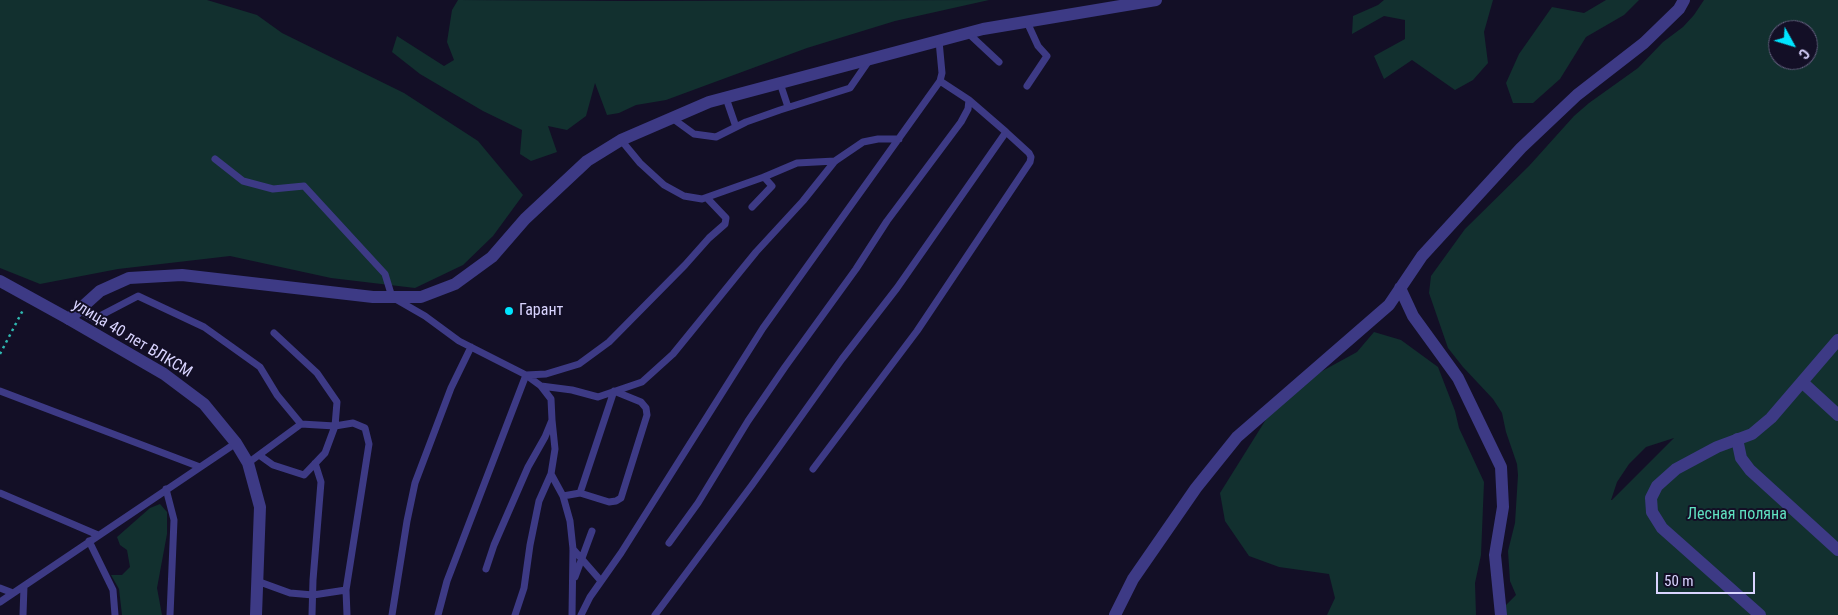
<!DOCTYPE html>
<meta charset="utf-8">
<style>
body{margin:0}
#map{position:relative;width:1838px;height:615px;overflow:hidden;background:#130f26;font-family:"Roboto Condensed",sans-serif}
canvas{display:block}
.north{position:absolute;left:1768px;top:20px;width:50px;height:50px;box-sizing:border-box;background:#130f26;border:1px solid #625e7d;border-radius:50%;rotate:129deg;font-size:14px;font-weight:700;line-height:20px;text-align:center;color:#d9d4ff}
.north::after{content:'';display:block;margin:auto;width:18px;height:22px;background:#00e5ff;clip-path:polygon(50% 0,100% 100%,50% 72%,0 100%)}
.scale{position:absolute;left:1656px;top:572px;width:99px;height:22px;box-sizing:border-box;border:2px solid #d9d4ff;border-top:0;padding-left:6px;font-size:15px;line-height:18px;white-space:nowrap;color:#d9d4ff;-webkit-text-stroke:4px #130f26;paint-order:stroke}
</style>
<div id="map">
<canvas width="1838" height="615"></canvas>
<div class="north">С</div>
<div class="scale">50 m</div>
</div>
<script>
const g = document.querySelector('canvas').getContext('2d');
g.lineJoin = 'round';
function fillPath(path, color) { g.fillStyle = color; g.fill(path, 'evenodd'); }
const toPath = rows => new Path2D(rows.map(r => 'M' + r).join(''));
function trace(path, color, width, dash) { g.strokeStyle = color; g.lineWidth = width; g.lineCap = dash ? 'butt' : 'round'; g.setLineDash(dash || []); g.stroke(path); }
function drawText(font, color, halo, rows, align = 'center') {
  g.font = font + ' "Roboto Condensed",sans-serif'; g.lineWidth = 4; g.setLineDash([]); g.textBaseline = 'middle'; g.strokeStyle = halo; g.fillStyle = color; for (const [text, x, y, turn = 0] of rows) {
    g.save(); g.translate(x, y); g.rotate((+turn || 0) * Math.PI / 180); g.textAlign = isNaN(turn) ? turn : align; if (halo) g.strokeText(text, 0, 0); g.fillText(text, 0, 0); g.restore();
  }
}
fillPath(toPath([
 [0,0,207,0,257,15,282,33,404,93,478,141,523,195,493,236,463,265,415,288,331,278,230,256,118,269,40,284,0,268],
 [458,0,623,1,989,0,895,21,807,48,666,100,636,105,619,113,607,115,595,83,586,116,567,130,548,126,557,152,531,161,520,154,522,130,483,111,420,74,392,52,397,36,444,66,454,60,447,42,452,10],
 [1384,0,1493,0,1484,32,1488,63,1473,80,1455,90,1412,60,1384,79,1374,56,1405,39,1405,20,1384,16,1352,34,1353,16,1378,5],
 [1606,0,1639,0,1624,15,1586,37,1560,79,1533,103,1513,103,1506,83,1519,54,1552,7,1584,13],
 [1704,0,1838,0,1838,615,1506,615,1501,610,1516,595,1510,581,1508,551,1515,523,1518,475,1517,464,1506,432,1502,413,1493,399,1463,367,1448,348,1429,293,1431,276,1465,229,1529,166,1574,116,1589,103,1638,68,1663,42,1683,27,1694,15],
 [1778,30,1808,30,1808,60,1778,60],
 [1674,438,1612,500,1611,500,1617,482,1629,464,1646,447],
 [1374,332,1401,340,1438,367,1455,411,1459,428,1484,482,1481,555,1475,583,1476,615,1327,615,1335,598,1329,574,1279,567,1249,556,1225,521,1220,493,1275,405,1304,381,1357,352],
 [160,504,167,512,167,534,157,588,162,615,122,615,119,589,111,575,122,575,130,567,127,550,120,545,117,537,150,508]
]), '#12302f');
trace(toPath([
 [0,354,23,310]
]), '#2fb8b0', 2.5, [2.5, 4]);
trace(toPath([
 [968,33,999,62],
 [780,83,788,107],
 [1027,86,1047,56,1038,46,1027,22],
 [726,98,736,127],
 [672,118,694,134,716,137,746,122,780,110,850,88,870,59],
 [621,140,640,163,664,185,684,196,702,199,764,177,797,163,835,161],
 [215,159,243,181,273,189,304,186,385,274,392,297,425,316,459,341,526,375,541,386,551,399,552,420,545,437,528,467,494,545,486,569],
 [752,207,772,186,764,177],
 [79,310,94,319,138,296,204,327,260,367,277,395,301,424,248,463],
 [526,375,546,374,579,364,609,342,685,265,709,238,725,224,726,218,707,198],
 [541,386,572,390,598,397,642,382,673,354,756,252,803,201,835,161,863,142,878,139,899,139],
 [0,391,200,467],
 [259,455,273,465,304,475,325,453,335,426,337,402,317,373,274,333],
 [813,469,917,331,1030,162,1031,157,1029,153,1006,132],
 [551,474,563,496,570,521,573,549,572,615],
 [166,489,174,520,170,615],
 [0,493,98,535],
 [563,496,580,493,609,502,616,501,621,498,647,415,646,408,641,402,614,391,580,493],
 [89,541,113,590,115,615],
 [669,543,698,503,748,421,785,367,856,269,887,221,961,122,968,109,969,100,940,81],
 [573,549,601,581],
 [575,577,592,531],
 [257,581,290,593,313,595,346,590,369,444,365,428,353,423,335,426,301,424],
 [0,588,13,593],
 [346,590,347,615],
 [0,602,236,443],
 [23,615,24,586],
 [312,615,313,580,321,482,315,463],
 [392,615,407,521,415,483,451,388,471,347],
 [438,615,447,581,526,375],
 [515,615,524,588,530,545,539,501,551,474,555,449,552,420],
 [581,615,590,597,621,553,763,328,940,81,942,73,939,41],
 [655,615,752,485,842,359,897,288,1006,132,969,100]
]), '#3d3a85', 7);
trace(toPath([
 [1400,288,1413,316,1458,378,1501,467,1503,507,1495,555,1501,615],
 [69,319,164,374,204,404,236,443,248,463,260,507,256,615],
 [1802,382,1838,415],
 [1737,439,1741,458,1750,470,1838,550],
 [1115,615,1133,579,1196,488,1237,437,1389,305,1422,256,1521,148,1577,95,1644,43,1679,9,1684,0],
 [1760,615,1662,528,1652,512,1651,498,1657,486,1676,469,1717,447,1752,434,1771,418,1838,340]
]), '#3d3a85', 12);
trace(toPath([
 [0,281,69,319,100,291,129,278,182,275,373,297,421,297,455,284,492,257,525,219,587,161,621,140,709,102,983,29,1156,0]
]), '#3d3a85', 12);
for (const [x, y, r, color] of [
 [509,311,5,"#00e5ff"]
]) { const dot = new Path2D(); dot.arc(x, y, r, 0, 2 * Math.PI); g.fillStyle = color; g.fill(dot); trace(dot, '#130f26', 2); }
drawText('16px', '#d9d4ff', '#130f26', [
 ["Гарант",519,311]
], 'left');
drawText('16px', '#d9d4ff', '#130f26', [
 ["улица 40 лет ВЛКСМ",132,339,31]
]);
drawText('16px', '#5fe0c0', '#130f26', [
 ["Лесная поляна",1737,515]
]);
</script>
